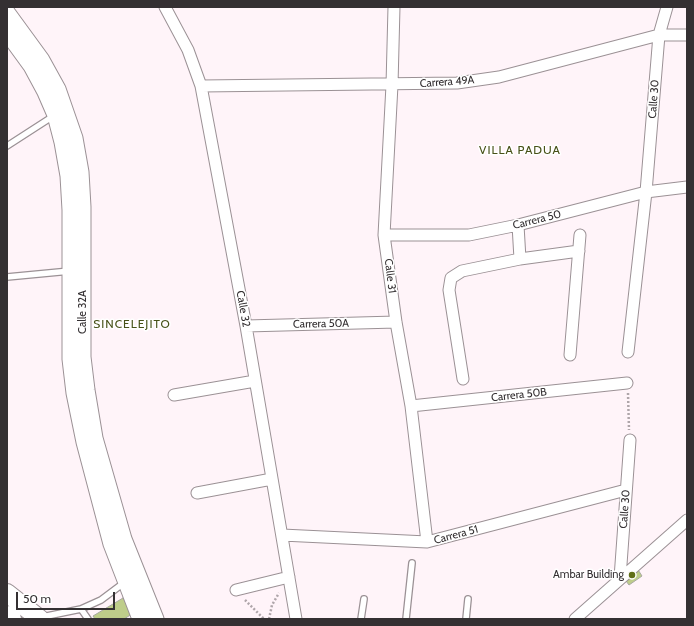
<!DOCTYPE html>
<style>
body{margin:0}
#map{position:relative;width:694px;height:626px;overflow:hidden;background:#fff4f9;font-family:Cabin,sans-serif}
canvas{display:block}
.frame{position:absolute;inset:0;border:8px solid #343032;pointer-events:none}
.scale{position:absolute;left:16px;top:592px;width:99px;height:18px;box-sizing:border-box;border:2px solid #343032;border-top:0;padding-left:5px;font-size:12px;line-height:14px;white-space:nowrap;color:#343032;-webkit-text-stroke:3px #fff;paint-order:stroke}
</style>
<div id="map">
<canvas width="694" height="626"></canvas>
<div class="frame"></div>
<div class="scale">50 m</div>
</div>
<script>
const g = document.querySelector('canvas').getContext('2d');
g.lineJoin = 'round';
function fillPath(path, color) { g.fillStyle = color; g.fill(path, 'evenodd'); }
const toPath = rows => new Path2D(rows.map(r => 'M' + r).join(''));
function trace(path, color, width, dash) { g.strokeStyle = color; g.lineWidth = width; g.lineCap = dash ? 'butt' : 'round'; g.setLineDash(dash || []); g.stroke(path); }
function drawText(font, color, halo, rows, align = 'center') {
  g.font = font + ' Cabin,sans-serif'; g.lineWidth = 3; g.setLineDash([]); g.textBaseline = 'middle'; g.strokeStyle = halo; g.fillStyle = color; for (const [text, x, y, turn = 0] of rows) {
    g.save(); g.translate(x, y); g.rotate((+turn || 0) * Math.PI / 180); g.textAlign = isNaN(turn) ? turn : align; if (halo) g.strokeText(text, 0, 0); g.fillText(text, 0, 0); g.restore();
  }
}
const building = toPath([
 [635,565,642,576,629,585,621,574,635,565],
 [123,598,132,614,124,619,95,619,93,616,123,598]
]);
fillPath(building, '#becd8a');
trace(building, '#a7a9a0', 1);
const service = toPath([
 [7,146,55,115],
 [7,277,70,271],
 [81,609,88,619],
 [42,617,81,609,101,600,125,582],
 [361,619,364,599],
 [406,619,412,563],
 [466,619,468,599]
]);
const minor = toPath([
 [165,7,188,50,201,86,246,326,296,619],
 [394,7,392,85,384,235,396,322,411,406,427,542],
 [201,86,457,83,499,77,659,35,687,35],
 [518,225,520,259],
 [384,235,469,235,518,225,646,192,687,187],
 [246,326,396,322],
 [628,352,646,192,659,35,667,7],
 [570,355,580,235],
 [463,379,449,290,451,278,462,271,520,259,579,251],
 [174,395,255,381],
 [411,406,627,383],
 [197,493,272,479],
 [282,535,427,542,626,490],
 [620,578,630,440],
 [236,590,289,577],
 [575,619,687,520]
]);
const secondary = toPath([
 [7,12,42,60,58,89,75,138,81,172,83,207,83,357,87,390,95,438,124,539,156,619],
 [7,33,31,66,45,92,55,115,62,142,68,176,70,210,70,359,74,393,84,442,111,544,140,619]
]);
const trunk = toPath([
 [7,593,40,619],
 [7,615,12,619]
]);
trace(service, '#9b9195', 8);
trace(minor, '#9b9195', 13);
trace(secondary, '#9b9195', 17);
trace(trunk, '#9b9195', 20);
trace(toPath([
 [628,393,629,430],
 [245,600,264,619],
 [269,619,272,605,279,593]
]), '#afa6aa', 2.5, [2, 2]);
trace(service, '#fff', 5.5);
trace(minor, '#fff', 11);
trace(secondary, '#fff', 15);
trace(trunk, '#fff', 18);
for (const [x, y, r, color] of [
 [632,575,4,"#616f19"]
]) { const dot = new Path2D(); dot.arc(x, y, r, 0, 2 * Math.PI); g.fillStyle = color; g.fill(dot); trace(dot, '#fff', 1.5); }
drawText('11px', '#343032', '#fff', [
 ["Carrera 49A",447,82,-4],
 ["Calle 30",654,99,-86],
 ["Carrera 50",537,220,-14],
 ["Calle 31",390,276,83],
 ["Calle 32",243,309,80],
 ["Calle 32A",83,312,-90],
 ["Carrera 50A",321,324,-1],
 ["Carrera 50B",519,395,-6],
 ["Calle 30",625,509,-86],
 ["Carrera 51",456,535,-15]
]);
drawText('11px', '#343032', '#fff', [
 ["Ambar Building",624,575]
], 'right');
g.letterSpacing = '1px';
drawText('12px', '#475118', '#fff', [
 ["VILLA PADUA",520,150],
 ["SINCELEJITO",132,324]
]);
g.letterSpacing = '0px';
</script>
